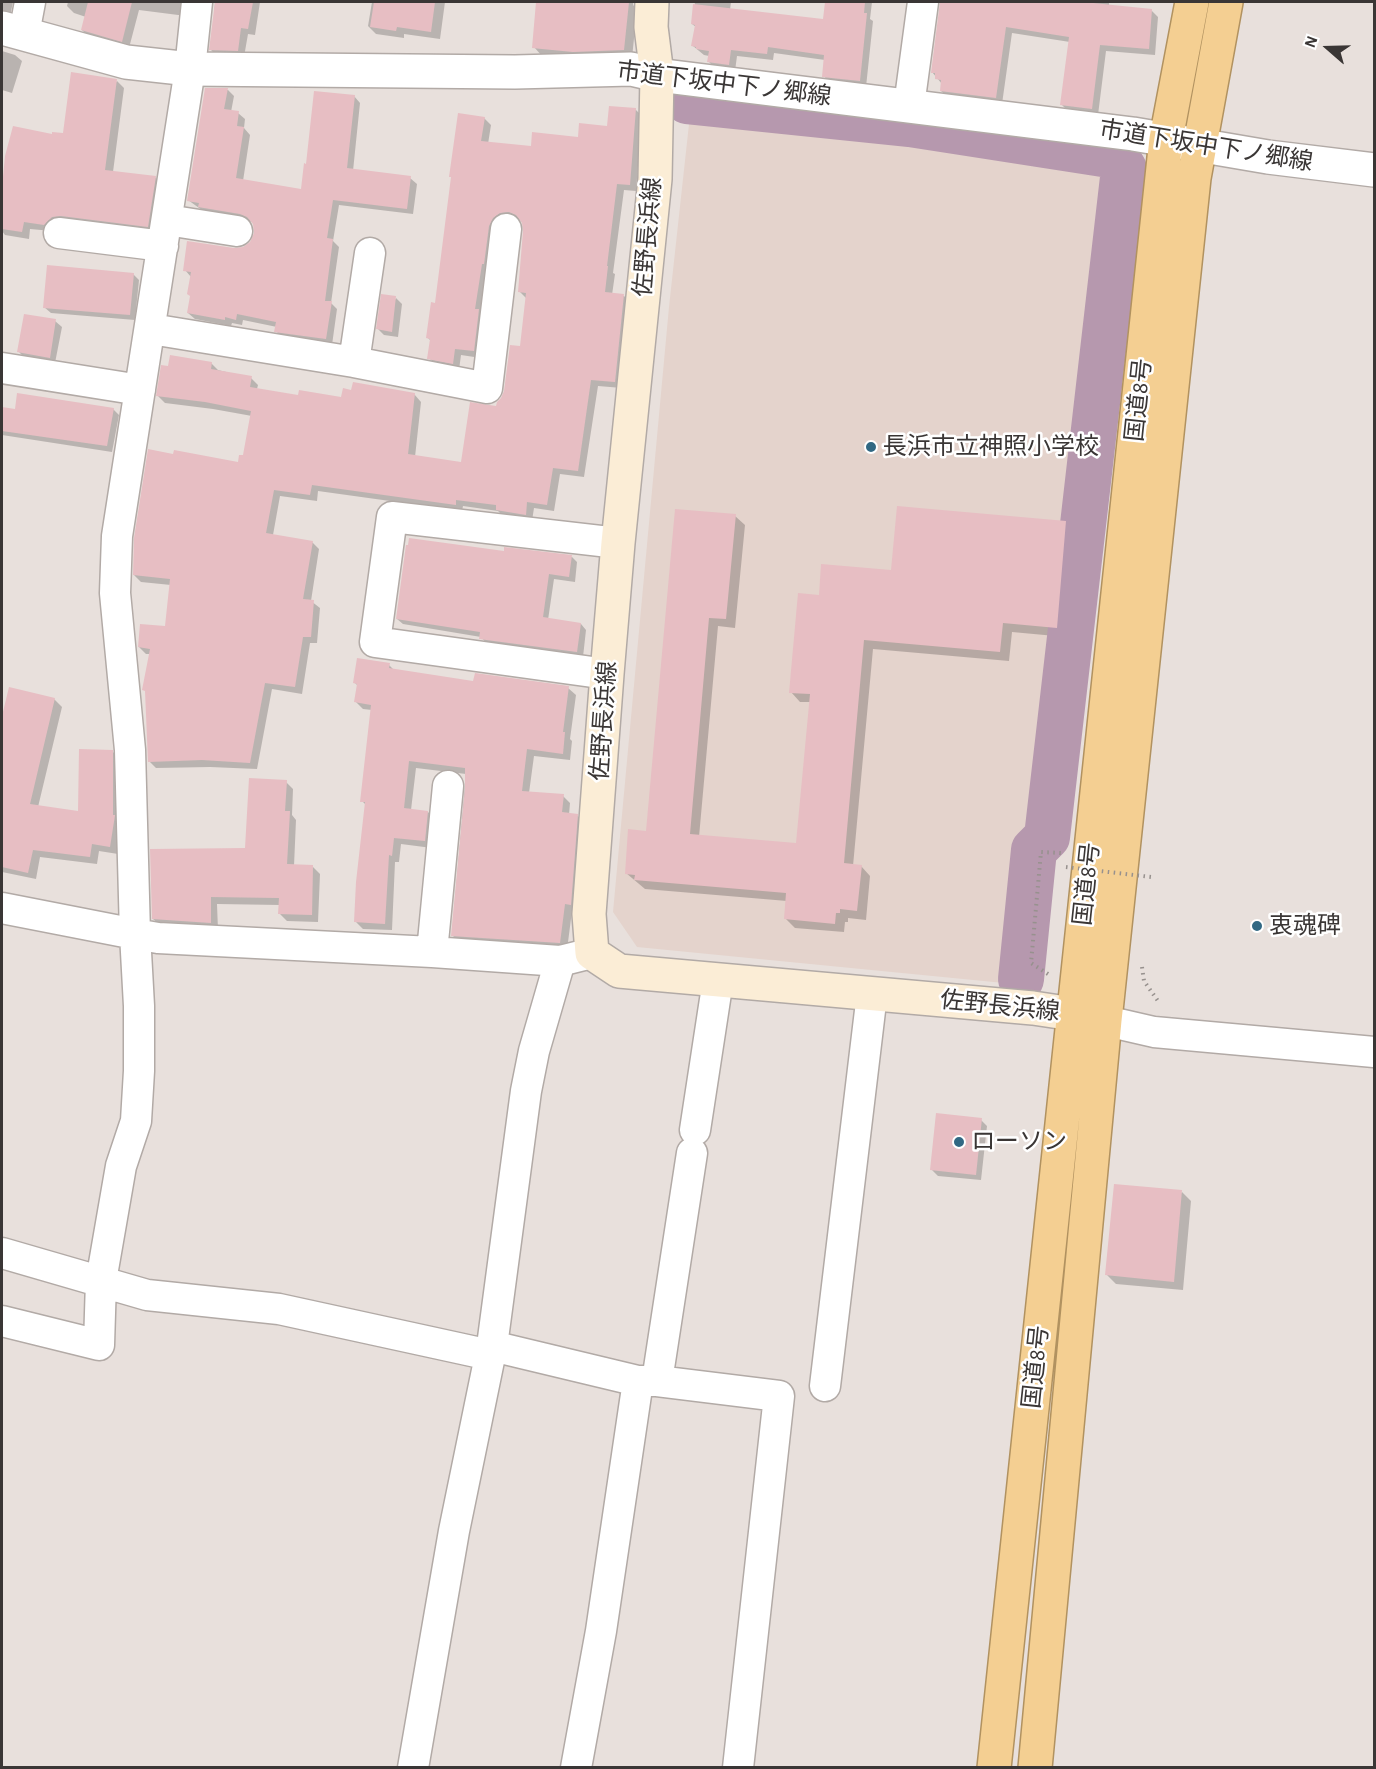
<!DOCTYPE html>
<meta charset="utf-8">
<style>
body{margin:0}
#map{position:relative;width:1376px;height:1769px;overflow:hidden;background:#e8e0dc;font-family:"Alegreya Sans",sans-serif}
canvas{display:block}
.frame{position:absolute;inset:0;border:3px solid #3a3635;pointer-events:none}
.north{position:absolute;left:1298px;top:18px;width:60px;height:60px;-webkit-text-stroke:4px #fff;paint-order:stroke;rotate:290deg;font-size:16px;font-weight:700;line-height:24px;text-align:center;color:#3a3635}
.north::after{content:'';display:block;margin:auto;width:21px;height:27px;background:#3a3635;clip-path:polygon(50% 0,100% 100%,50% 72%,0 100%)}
</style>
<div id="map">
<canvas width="1376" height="1769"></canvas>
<div class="frame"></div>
<div class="north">N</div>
</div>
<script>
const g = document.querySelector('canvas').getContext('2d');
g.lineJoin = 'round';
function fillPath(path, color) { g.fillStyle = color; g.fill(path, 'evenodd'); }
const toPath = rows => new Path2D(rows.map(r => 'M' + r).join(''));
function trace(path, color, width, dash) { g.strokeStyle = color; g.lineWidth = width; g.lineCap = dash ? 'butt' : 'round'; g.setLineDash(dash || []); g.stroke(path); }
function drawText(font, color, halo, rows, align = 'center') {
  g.font = font + ' "Alegreya Sans","Noto Sans JP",sans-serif'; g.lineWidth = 5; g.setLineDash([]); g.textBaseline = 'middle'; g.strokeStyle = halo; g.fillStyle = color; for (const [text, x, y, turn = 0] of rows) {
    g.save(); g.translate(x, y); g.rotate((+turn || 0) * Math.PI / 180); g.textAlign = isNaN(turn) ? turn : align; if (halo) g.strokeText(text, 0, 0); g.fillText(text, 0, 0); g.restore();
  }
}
fillPath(toPath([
 [690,115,843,127,1112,160,1117,174,1070,587,1083,590,1056,820,1043,821,1040,837,1026,849,1014,984,637,947,613,912,669,307]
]), '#e4d3cc');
fillPath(toPath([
 [2,2,13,2,10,16,2,17],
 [68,2,189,2,186,16,139,10,129,48,89,37,82,30,86,17,74,13,67,6],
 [215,2,260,2,255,35,248,34,244,57,218,57,211,50],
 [372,2,445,2,440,39,404,34,404,38,376,34,368,26],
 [538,2,633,2,633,5,637,9,632,58,542,56,534,47],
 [695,2,731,2,730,10,824,21,826,2,872,2,870,19,873,21,866,87,830,83,824,76,825,60,774,53,773,60,737,56,735,71,716,69,709,62,709,56,704,55,693,46,696,27,692,24],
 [941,2,1109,2,1109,6,1151,10,1158,17,1155,55,1106,51,1098,115,1069,112,1062,105,1070,42,1012,33,1002,104,948,97,941,91,942,84,932,72],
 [2,51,15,55,22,61,12,93,2,90],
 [117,81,124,88,113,172,155,177,162,185,155,233,52,231,30,229,29,239,5,235,2,231,2,200,7,156,53,135,65,135],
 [207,89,228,90,234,96,231,112,238,113,245,119,244,128,250,135,243,181,302,190,307,165,354,96,360,103,353,171,410,178,417,184,413,214,339,205,333,241,339,247,331,303,337,309,332,345,283,338,276,331,277,327,243,320,242,325,232,323,231,326,195,319,188,313,192,297,191,277,185,270,234,250,243,249,251,243,256,233,253,222,206,213,188,200],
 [635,109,642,116,636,191,624,190,613,273,615,274,612,295,624,296,631,303,622,388,598,386,584,477,560,474,554,511,534,508,532,521,504,517,498,511,463,506,462,511,318,491,317,501,280,496,273,535,312,542,319,549,311,601,320,608,317,643,310,643,302,694,272,689,257,769,210,767,156,768,149,761,151,654,146,654,139,647,166,628,171,585,141,582,134,575,239,464,244,457,252,416,213,409,165,403,158,396,211,363,218,370,251,378,258,385,257,389,299,397,343,399,414,394,421,402,415,457,462,463,502,399,521,348,527,299,519,291,525,231,522,221,517,218,507,219,481,358,461,355,459,370,436,365,429,358,431,341,427,337,484,118,491,125,488,144,532,148,579,139,608,127],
 [133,274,139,280,135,320,51,313,44,307],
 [396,298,402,304,398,337,384,335,378,329],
 [55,321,62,327,55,363,25,358,19,352],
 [2,409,16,411,113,409,119,415,112,452,2,435],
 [735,516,745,525,735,628,718,626,699,837,798,845,810,702,800,702,791,692,820,596,892,572,1065,522,1075,532,1066,637,1012,632,1009,661,873,649,853,866,861,866,870,876,866,920,848,918,848,922,845,922,844,932,795,928,786,919,787,901,645,889,626,873,648,832],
 [505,553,572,557,577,562,575,582,554,579,548,620,581,624,586,630,583,657,487,644,481,637,403,624,397,619],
 [389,665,394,670,475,683,568,688,576,695,570,739,572,741,570,760,534,756,529,793,563,796,570,803,569,815,577,815,584,823,578,911,572,911,567,950,460,943,452,935,466,774,416,768,411,810,428,812,435,820,432,848,401,844,399,862,395,862,392,930,363,929,356,922,366,805,362,801,372,710,363,709,356,702,358,686,354,682],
 [10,689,54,699,62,707,38,807,80,812,112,751,120,759,121,824,118,854,99,851,97,864,40,857,36,879,2,872,2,813,5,793,2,793,2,722],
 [286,782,293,789,292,815,296,820,294,866,312,866,320,874,318,922,287,921,280,914,280,905,217,904,218,930,161,926,153,919,246,850],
 [981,1120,987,1126,981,1180,938,1176,932,1170],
 [1182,1192,1191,1201,1183,1290,1116,1284,1107,1275]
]), '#0003');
trace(toPath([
 [687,101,910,124,1116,156,1124,169,1047,837,1034,850,1021,979]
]), '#b698ae', 46);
fillPath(toPath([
 [88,2,132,2,122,42,81,30],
 [215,2,253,2,248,29,241,28,238,51,209,50],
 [374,2,435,2,431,32,397,27,396,31,370,27],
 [536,2,629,2,624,50,573,52,532,48],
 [825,2,865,2,864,13,867,13,860,81,822,77,824,55,768,47,767,54,731,50,729,65,707,62,709,51,696,49,696,47,691,46,695,25,691,24,693,4,823,19],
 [940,2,1093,2,1093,3,1152,9,1149,49,1100,45,1092,109,1060,105,1069,37,1006,27,996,98,940,91,941,80,935,79,935,73,931,73],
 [71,72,117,79,105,170,156,176,148,227,61,216,52,217,44,225,24,222,22,232,2,229,2,187,5,156,13,126,52,134,52,132,63,133],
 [205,88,228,88,224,109,239,111,237,126,244,127,236,178,301,189,304,163,306,164,314,91,355,95,347,168,411,176,407,209,333,200,327,238,333,239,325,301,332,301,326,339,274,332,276,322,237,314,236,320,225,317,225,320,187,313,190,296,187,294,191,272,183,271,187,241,234,248,243,247,250,242,254,233,253,224,247,217,240,214,198,207,199,203,187,201],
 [609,106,636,108,630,185,617,184,607,266,608,266,605,292,624,294,615,382,591,380,578,471,553,468,547,505,527,502,526,515,496,510,496,505,456,500,456,505,312,485,310,495,274,490,266,533,313,541,303,599,314,600,311,637,303,637,295,687,265,683,250,763,202,760,148,762,145,691,142,690,150,649,138,647,140,624,165,626,170,579,133,575,134,538,148,449,173,454,174,450,238,462,239,455,243,455,251,411,205,402,156,396,161,365,168,366,170,355,212,362,211,369,252,376,250,387,298,395,299,390,341,397,343,388,351,390,353,382,415,393,408,454,461,462,470,402,496,406,497,402,501,398,504,391,510,345,520,346,526,293,518,292,523,231,522,223,516,215,509,212,500,213,493,218,489,226,484,264,482,264,475,309,479,309,474,351,455,349,453,364,427,359,430,339,426,338,431,302,435,303,451,177,449,177,458,113,485,117,481,141,531,146,532,132,578,137,579,123,607,126],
 [47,265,134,273,130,315,43,308],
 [381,294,396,296,392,332,376,329],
 [24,314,56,319,50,358,17,352],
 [17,393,114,408,107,446,2,431,2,407,15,409],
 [897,506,1066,521,1057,628,1003,623,1000,652,864,640,844,863,862,865,857,911,840,909,840,913,836,913,835,924,784,919,786,893,634,880,635,875,625,874,628,829,646,831,675,509,736,514,726,619,709,618,690,834,796,843,810,694,789,693,798,593,819,595,821,564,891,570],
 [409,538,504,551,504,547,572,555,569,577,549,574,543,617,581,623,577,652,479,639,480,632,396,619,406,545,408,545],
 [357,658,390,663,389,668,473,681,475,673,569,686,563,732,565,732,563,754,527,749,522,791,564,794,562,812,578,814,571,905,565,904,560,943,451,936,465,788,465,768,409,761,404,808,428,811,425,841,394,838,392,856,389,855,385,924,354,922,356,882,365,802,360,802,371,705,354,702,357,684,353,683],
 [9,687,55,698,30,804,78,811,79,749,113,750,113,815,115,815,110,847,92,844,90,857,33,850,28,873,2,867,2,716],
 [249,778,287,780,285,811,290,811,287,864,313,865,312,915,278,914,279,898,211,897,211,923,152,919,150,849,245,848],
 [936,1113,982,1118,976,1175,930,1170],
 [1114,1184,1182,1190,1174,1282,1105,1275]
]), '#e7bec3');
const minor = toPath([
 [24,34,30,2],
 [909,106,923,2],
 [167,220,237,231],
 [59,233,163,246],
 [151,329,354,362,487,388,506,229],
 [354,362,370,253],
 [2,368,140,390],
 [607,674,375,642,392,517,618,543],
 [2,908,135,934,130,750,115,593,117,536,190,69,197,2],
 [432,952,448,786],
 [1080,1015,1154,1032,1374,1052],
 [695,1130,718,980],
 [2,1253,147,1295,279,1309,490,1355],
 [2,1321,99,1345,101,1281,121,1166,136,1121,139,1071,139,1006,135,934,158,938,432,952,560,961,592,953],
 [492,1346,638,1381,657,1381,779,1396,738,1768],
 [657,1381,692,1153],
 [825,1386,872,994],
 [413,1768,454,1531,492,1346,526,1091,534,1051,560,961],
 [576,1768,601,1631,638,1381]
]);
const tertiary = toPath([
 [2,28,126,62,190,69,515,72,631,69,657,75,1133,134,1268,157,1374,170]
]);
const secondary = toPath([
 [652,2,651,27,657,75,655,179,618,543,607,674,589,914,592,953,619,971,1033,1008,1073,1014]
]);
const trunk = toPath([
 [994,1768,1166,139,1192,2],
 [1035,1768,1105,1020,1194,178,1226,2]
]);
trace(minor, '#b2aaa6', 33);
trace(tertiary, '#b2aaa6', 36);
trace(secondary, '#b2aaa6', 36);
trace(trunk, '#b19260', 36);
trace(toPath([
 [1142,967,1144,981,1158,1001],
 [1048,974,1031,963,1041,852,1061,853]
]), '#97918e', 4, [1.5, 4.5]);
trace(minor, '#fff', 30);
trace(tertiary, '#fff', 33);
trace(secondary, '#fbedd6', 33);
trace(trunk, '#f4cf92', 33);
trace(toPath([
 [1066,867,1151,877]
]), '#97918e', 4, [1.5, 4.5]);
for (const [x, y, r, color] of [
 [871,447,6,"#316883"],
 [1257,926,6,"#316883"],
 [959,1142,6,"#316883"]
]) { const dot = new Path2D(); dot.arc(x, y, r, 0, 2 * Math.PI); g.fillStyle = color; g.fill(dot); trace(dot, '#fff', 2); }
drawText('24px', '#3a3635', '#fff', [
 ["市道下坂中下ノ郷線",724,84,7],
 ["市道下坂中下ノ郷線",1206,146,9],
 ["佐野長浜線",648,237,-85],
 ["国道8号",1139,400,-84],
 ["佐野長浜線",604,721,-86],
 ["国道8号",1087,884,-84],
 ["佐野長浜線",1000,1006,6],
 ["国道8号",1036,1367,-84]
]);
drawText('24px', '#3a3635', '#fff', [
 ["長浜市立神照小学校",883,447],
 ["衷魂碑",1269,926],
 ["ローソン",971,1142]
], 'left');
</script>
